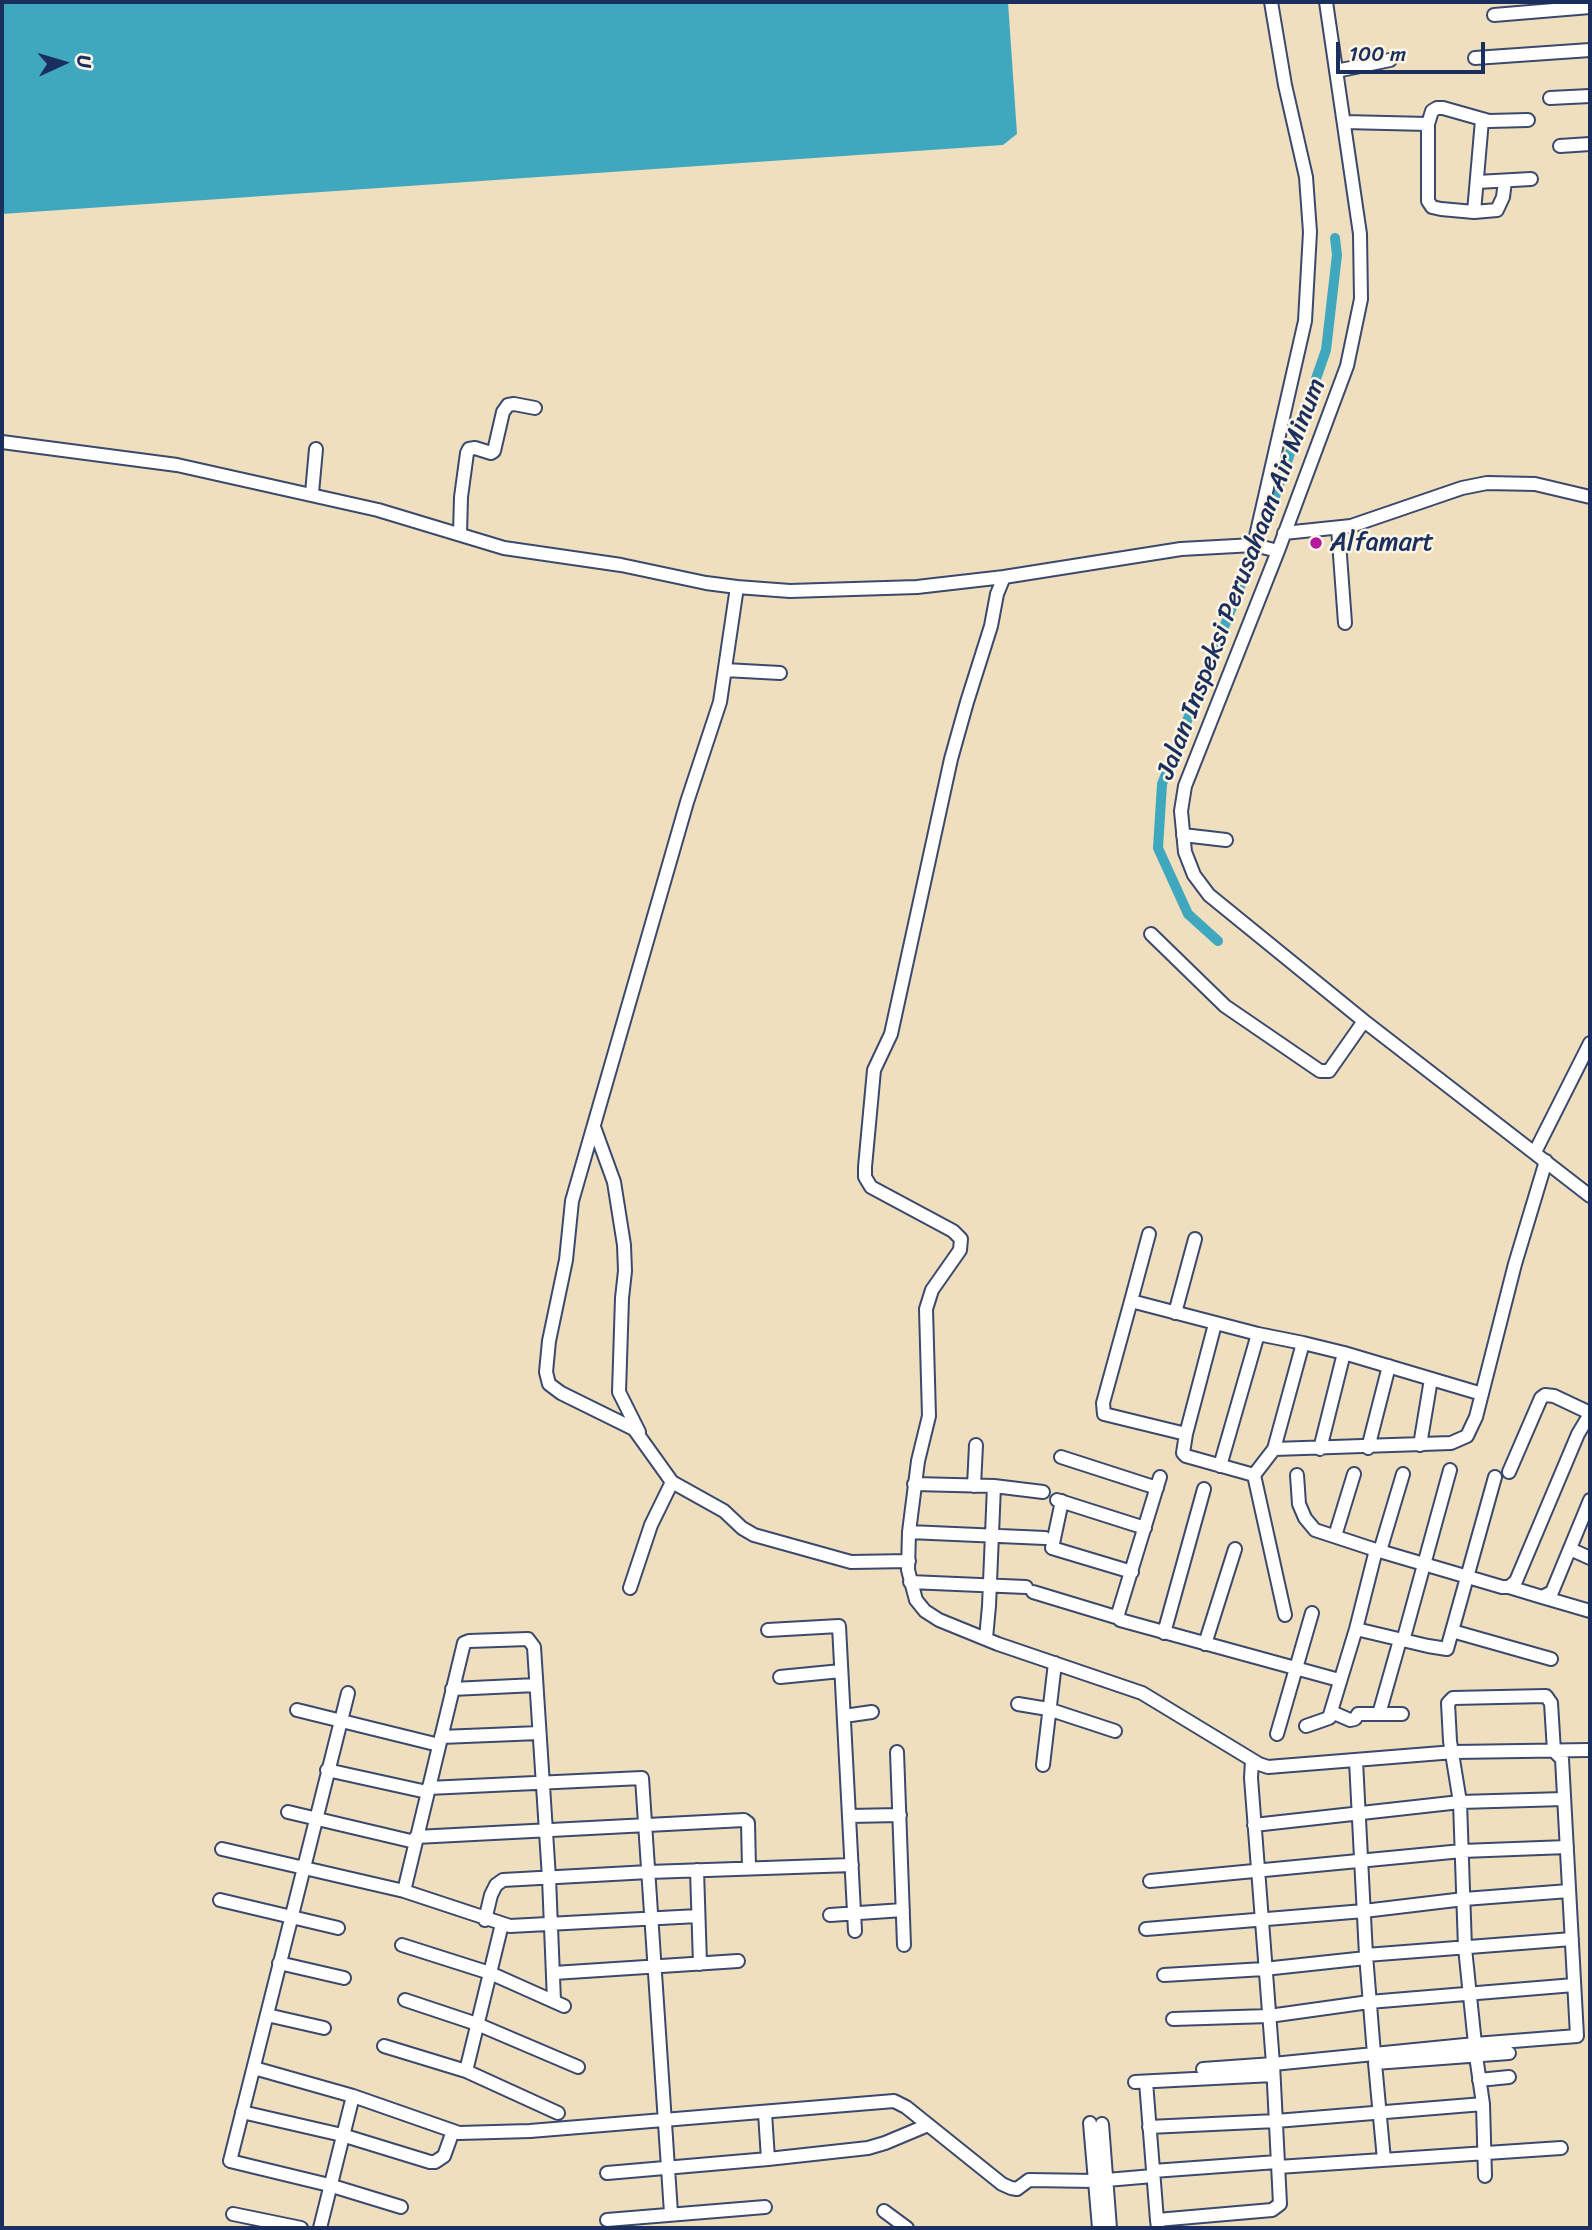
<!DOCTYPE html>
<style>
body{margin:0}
#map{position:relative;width:1592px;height:2230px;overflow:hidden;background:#efdfbe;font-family:Sriracha,sans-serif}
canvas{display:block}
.frame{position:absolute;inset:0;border:4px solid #1b2f5e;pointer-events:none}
.north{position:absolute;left:28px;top:28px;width:70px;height:70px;-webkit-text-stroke:5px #fcf5e5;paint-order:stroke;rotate:86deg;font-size:19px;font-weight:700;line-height:28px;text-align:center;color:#1b2f5e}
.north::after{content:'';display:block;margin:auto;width:24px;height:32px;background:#1b2f5e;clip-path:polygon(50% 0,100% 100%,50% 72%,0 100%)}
.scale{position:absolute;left:1336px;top:42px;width:149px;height:32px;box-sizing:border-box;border:4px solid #1b2f5e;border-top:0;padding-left:9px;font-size:21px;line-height:24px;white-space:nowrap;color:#1b2f5e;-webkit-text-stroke:5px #fcf5e5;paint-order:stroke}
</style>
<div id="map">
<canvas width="1592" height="2230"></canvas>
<div class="frame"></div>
<div class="north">U</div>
<div class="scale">100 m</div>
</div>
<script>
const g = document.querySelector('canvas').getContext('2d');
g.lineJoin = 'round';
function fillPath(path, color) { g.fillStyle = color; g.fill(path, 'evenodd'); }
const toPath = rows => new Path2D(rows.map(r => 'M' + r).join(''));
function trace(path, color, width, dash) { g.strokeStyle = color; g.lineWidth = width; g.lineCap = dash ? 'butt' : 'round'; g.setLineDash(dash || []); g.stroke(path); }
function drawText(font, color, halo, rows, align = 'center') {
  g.font = font + ' Sriracha,sans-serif'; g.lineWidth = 5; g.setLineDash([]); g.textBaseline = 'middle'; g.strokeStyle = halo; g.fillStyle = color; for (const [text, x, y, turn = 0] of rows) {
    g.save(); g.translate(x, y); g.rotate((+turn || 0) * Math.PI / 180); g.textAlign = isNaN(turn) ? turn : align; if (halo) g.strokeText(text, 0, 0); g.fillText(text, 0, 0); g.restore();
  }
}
fillPath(toPath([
 [2,2,1008,2,1017,134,1003,145,2,214]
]), '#3fa8bf');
trace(toPath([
 [1264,528,1326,350,1337,255,1335,238],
 [1218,941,1188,914,1158,848,1162,784,1253,554]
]), '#3fa8bf', 10);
const minor = toPath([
 [1326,2,1360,234,1361,299,1347,366,1278,551,1185,786,1181,811,1185,852,1194,875,1209,895,1364,1021,1590,1196],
 [1494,15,1590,7],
 [1475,58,1590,50],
 [1336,71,1390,60],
 [1550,98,1590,96],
 [1482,120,1474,212,1497,210,1503,197,1505,181],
 [1344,122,1428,124],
 [1560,146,1590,144],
 [1477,182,1531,179],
 [1474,212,1441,209,1432,207,1428,201,1428,124,1432,111,1437,108,1443,108,1489,121,1528,120],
 [2,442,177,465,378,510,504,548,621,565,706,583,737,587,790,591,917,587,1004,577,1181,549,1254,545,1278,551],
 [312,493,316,449],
 [1338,528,1345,623],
 [1284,533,1351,526,1462,488,1487,483,1535,484,1590,497],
 [460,534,461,497,467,453,469,449,475,448,491,453,494,451,503,412,508,405,514,404,535,408],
 [1254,545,1305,321,1310,232,1306,177,1285,85,1271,2],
 [1004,577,997,594,991,626,967,702,951,759,891,1034,874,1070,865,1167,865,1177,871,1187,953,1231,961,1239,960,1250,932,1290,926,1309,929,1416,918,1461,909,1532,908,1570,916,1600,925,1611,939,1620,998,1644,1142,1693,1259,1764,1268,1767,1454,1752,1589,1750],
 [737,587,720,702,687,802,572,1201,566,1260,549,1341,546,1372,549,1384,561,1393,634,1429,672,1482,724,1511,742,1528,754,1535,851,1562,909,1561],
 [725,670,780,673],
 [1183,835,1226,840],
 [1151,934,1225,1006,1320,1071,1329,1071,1364,1021],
 [594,1127,614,1182,624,1245,625,1271,622,1298,619,1392,639,1432],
 [1535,1152,1590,1043],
 [1149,1234,1131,1301,1258,1334,1303,1343],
 [1131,1301,1103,1403,1104,1414,1186,1434],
 [1175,1313,1195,1239],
 [1215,1324,1186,1434,1183,1453,1186,1456,1254,1475],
 [1420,1445,1431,1379],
 [1368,1448,1389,1366],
 [1274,1449,1451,1443,1467,1436,1476,1417,1515,1264,1546,1161],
 [1320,1449,1344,1353],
 [1061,1457,1157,1488],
 [1220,1466,1258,1334],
 [1509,1472,1541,1398,1545,1395,1554,1396,1590,1413],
 [1297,1475,1299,1504,1305,1518,1315,1530,1376,1550],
 [1160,1477,1118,1614,1120,1620,1339,1680],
 [914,1484,994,1486,1043,1492],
 [974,1486,976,1445],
 [1057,1500,1145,1528],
 [1062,1501,1052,1548,1132,1572],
 [909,1532,1045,1538],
 [1335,1536,1354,1474],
 [1570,1549,1590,1558],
 [1380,1551,1403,1474],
 [910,1582,1026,1587],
 [1509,1587,1542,1597,1552,1592,1590,1500],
 [630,1588,651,1525,672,1482],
 [1033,1592,1119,1618],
 [1542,1597,1590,1611],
 [1285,1615,1254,1475,1274,1449,1303,1343,1344,1353,1482,1394],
 [1356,1629,1428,1646,1447,1649,1495,1477],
 [768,1630,839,1626,855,1931],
 [1452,1631,1551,1659],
 [1164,1633,1204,1489],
 [986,1638,989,1606,994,1486],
 [1403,1641,1450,1470],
 [1205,1644,1235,1549],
 [780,1677,841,1671],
 [452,1689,536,1685],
 [348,1693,230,2161,329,2185,401,2207],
 [1018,1704,1048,1709,1115,1731],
 [297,1710,439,1745],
 [1379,1714,1400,1640],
 [844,1716,872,1712],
 [1329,1718,1356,1629,1376,1550,1502,1587,1509,1587,1516,1581,1578,1434,1590,1414],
 [1306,1726,1329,1718,1334,1713,1350,1720,1355,1719,1358,1714,1402,1714],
 [1277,1734,1312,1613],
 [441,1737,539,1733],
 [897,1752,904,1945],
 [1356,1761,1366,1955,1374,2054],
 [1043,1765,1055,1663],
 [327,1770,427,1792],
 [428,1788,642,1778,671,2213],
 [288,1812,415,1842],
 [849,1816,900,1815],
 [1254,1825,1460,1802,1564,1799],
 [416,1837,744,1820,748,1823,749,1868],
 [222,1849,404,1891,510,1926,698,1916],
 [697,1870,700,1964],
 [1150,1881,1462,1851,1567,1847],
 [404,1891,464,1643,469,1641,528,1639,534,1647,549,1878,554,2001],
 [220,1900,338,1928],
 [830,1915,903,1910],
 [485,1920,491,1895,496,1885,503,1880,649,1872,852,1865],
 [502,1924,490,1973,564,2006],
 [1146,1929,1364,1911,1464,1899,1569,1891],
 [402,1945,490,1973,466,2071],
 [1366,1955,1572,1939],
 [279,1963,344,1978],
 [554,1973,738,1961],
 [1164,1975,1264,1969,1366,1958],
 [405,2000,477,2024,578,2067],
 [267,2015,324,2028],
 [1173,2019,1269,2016,1369,2002,1574,1985],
 [384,2046,466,2071,558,2113],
 [254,2068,353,2096,459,2133,530,2131,894,2101,906,2107,1002,2184,1011,2188,1017,2189,1029,2180,1095,2181,1153,2176],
 [1203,2069,1273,2064,1475,2044,1577,2036,1562,1759,1554,1751,1551,1703,1546,1696,1453,1698,1448,1703,1450,1741,1460,1802,1465,1948,1475,2044,1476,2056,1483,2104,1485,2176],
 [1479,2080,1509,2077],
 [1135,2082,1273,2075],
 [1146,2082,1157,2220],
 [242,2112,342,2135,430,2162,435,2162,444,2156,453,2131],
 [1090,2123,1099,2228],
 [1102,2124,1110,2228],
 [1149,2127,1276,2121,1483,2104],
 [768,2159,868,2148,885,2143,928,2125],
 [1384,2160,1375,2063,1509,2053],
 [1278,2167,1561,2148],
 [1153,2171,1277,2162],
 [607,2173,768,2159,765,2113],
 [884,2211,907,2228],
 [233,2214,301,2228],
 [607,2220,765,2207],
 [320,2228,353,2096],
 [1158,2228,1157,2220,1272,2210,1280,2204,1273,2064,1251,1778,1252,1760]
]);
trace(minor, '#3b496c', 16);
trace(minor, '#fff', 12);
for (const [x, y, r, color] of [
 [1316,543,7,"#b5179e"]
]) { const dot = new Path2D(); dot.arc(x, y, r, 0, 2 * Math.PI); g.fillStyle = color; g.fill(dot); trace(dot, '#fcf5e5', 2.5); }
drawText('26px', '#1b2f5e', '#fcf5e5', [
 ["Alfamart",1330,543]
], 'left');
drawText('26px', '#1b2f5e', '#fcf5e5', [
 ["Jalan Inspeksi Perusahaan Air Minum",1242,579,-69]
]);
</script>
